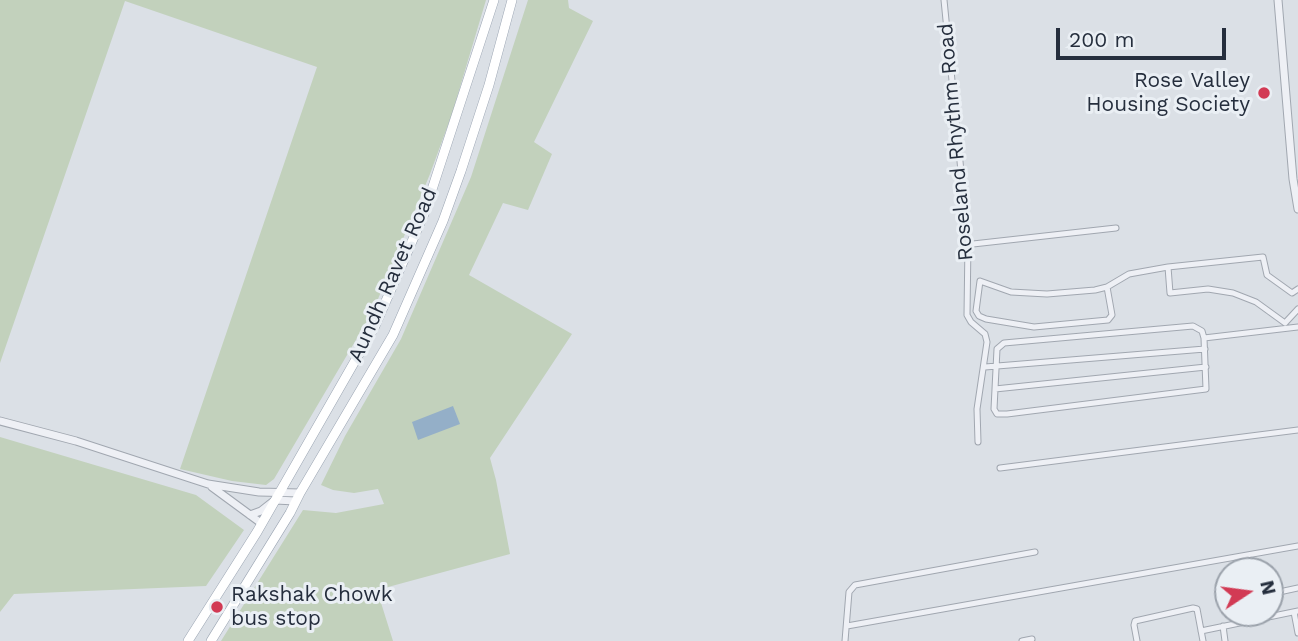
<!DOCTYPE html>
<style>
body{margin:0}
#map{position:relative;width:1298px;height:641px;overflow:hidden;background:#dbe0e6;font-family:"Work Sans",sans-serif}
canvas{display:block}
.north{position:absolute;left:1214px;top:557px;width:70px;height:70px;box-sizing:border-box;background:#eaeff4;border:2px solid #9ba2ab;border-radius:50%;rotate:77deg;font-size:19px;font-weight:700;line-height:28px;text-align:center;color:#252e3d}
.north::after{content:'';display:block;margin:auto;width:24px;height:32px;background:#d23a54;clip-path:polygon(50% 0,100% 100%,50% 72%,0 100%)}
.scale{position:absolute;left:1056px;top:28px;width:170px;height:32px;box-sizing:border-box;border:4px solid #252e3d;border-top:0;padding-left:9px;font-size:21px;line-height:24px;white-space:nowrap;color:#252e3d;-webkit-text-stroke:5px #eaeff4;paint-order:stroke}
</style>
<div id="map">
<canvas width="1298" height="641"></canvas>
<div class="north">N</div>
<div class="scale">200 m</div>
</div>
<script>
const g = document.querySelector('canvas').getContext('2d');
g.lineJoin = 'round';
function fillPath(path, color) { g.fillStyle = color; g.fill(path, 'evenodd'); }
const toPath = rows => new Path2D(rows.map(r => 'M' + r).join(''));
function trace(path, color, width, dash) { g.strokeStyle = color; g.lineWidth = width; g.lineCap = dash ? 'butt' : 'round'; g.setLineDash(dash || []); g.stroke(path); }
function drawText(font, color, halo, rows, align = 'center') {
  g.font = font + ' "Work Sans",sans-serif'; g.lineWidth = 6; g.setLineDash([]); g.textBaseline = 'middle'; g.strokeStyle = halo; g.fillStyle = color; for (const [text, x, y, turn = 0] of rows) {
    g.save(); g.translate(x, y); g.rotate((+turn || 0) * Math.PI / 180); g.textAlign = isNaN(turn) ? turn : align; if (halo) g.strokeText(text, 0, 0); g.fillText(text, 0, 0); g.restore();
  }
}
fillPath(toPath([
 [0,0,486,0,452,114,430,174,373,311,274,479,266,485,232,481,180,469,317,67,125,1,0,363],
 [528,0,568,0,569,8,593,21,534,142,552,154,528,210,503,203,469,275,572,334,490,458,496,480,510,554,377,590,393,641,221,641,303,510,336,513,384,504,378,489,354,493,333,490,321,485,345,436,401,339,471,177],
 [0,437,196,495,244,530,206,586,14,594,0,612]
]), '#c2d1bc');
fillPath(toPath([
 [453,406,460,424,418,440,412,422]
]), '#94afc8');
const minor = toPath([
 [944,0,968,242,967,315,971,322,985,334,987,342,977,409,978,442],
 [968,242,973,244,1116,228],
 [1168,267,1170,293,1208,289,1233,293,1256,302,1285,323,1298,309],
 [1107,287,1112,315,1108,320,1034,327,986,319,979,316,976,311,980,281,1011,292,1047,294,1095,290,1107,287,1129,274,1168,267,1263,257,1267,275,1292,293,1298,289],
 [1204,338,1202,331,1193,326,1004,343,997,349,994,409,997,414,1007,414,1206,389,1204,338,1298,327],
 [985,367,1205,349],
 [995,389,1206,367],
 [1000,468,1298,430],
 [1270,594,1298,588],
 [1294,612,1298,633],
 [847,626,1298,546],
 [1223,626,1225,641],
 [1201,631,1298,611],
 [845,641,849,592,855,585,1035,552],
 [1022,641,1032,639],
 [1137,641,1134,625,1135,621,1193,608,1197,609,1203,641]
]);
const tertiary = toPath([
 [1278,0,1293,179,1298,209],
 [0,421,76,441,208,484,259,492,300,493],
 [212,487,261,523],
 [250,515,261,511,275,500,296,501]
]);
const primary = toPath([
 [188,641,257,532,375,326,424,214,494,0],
 [211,641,290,513,300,493,393,335,443,221,461,171,489,85,512,0]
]);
trace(minor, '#a1a7b0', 7);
trace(tertiary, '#a1a7b0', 9);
trace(primary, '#9aa4b2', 10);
trace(minor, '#eef0f5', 5);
trace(tertiary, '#eef0f5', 7);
trace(primary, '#fff', 9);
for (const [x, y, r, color] of [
 [1264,93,7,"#d23a54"],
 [217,607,7,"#d23a54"]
]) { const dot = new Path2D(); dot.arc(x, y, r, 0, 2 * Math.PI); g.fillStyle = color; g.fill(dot); trace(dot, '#eaeff4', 2.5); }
drawText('21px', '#252e3d', '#eaeff4', [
 ["Rose Valley",1250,81],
 ["Housing Society",1250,105],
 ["Rakshak Chowk",231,595,"left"],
 ["bus stop",231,619,"left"]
], 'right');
drawText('21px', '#252e3d', '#eaeff4', [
 ["Roseland Rhythm Road",956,142,-95],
 ["Aundh Ravet Road",393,275,-66]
]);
</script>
